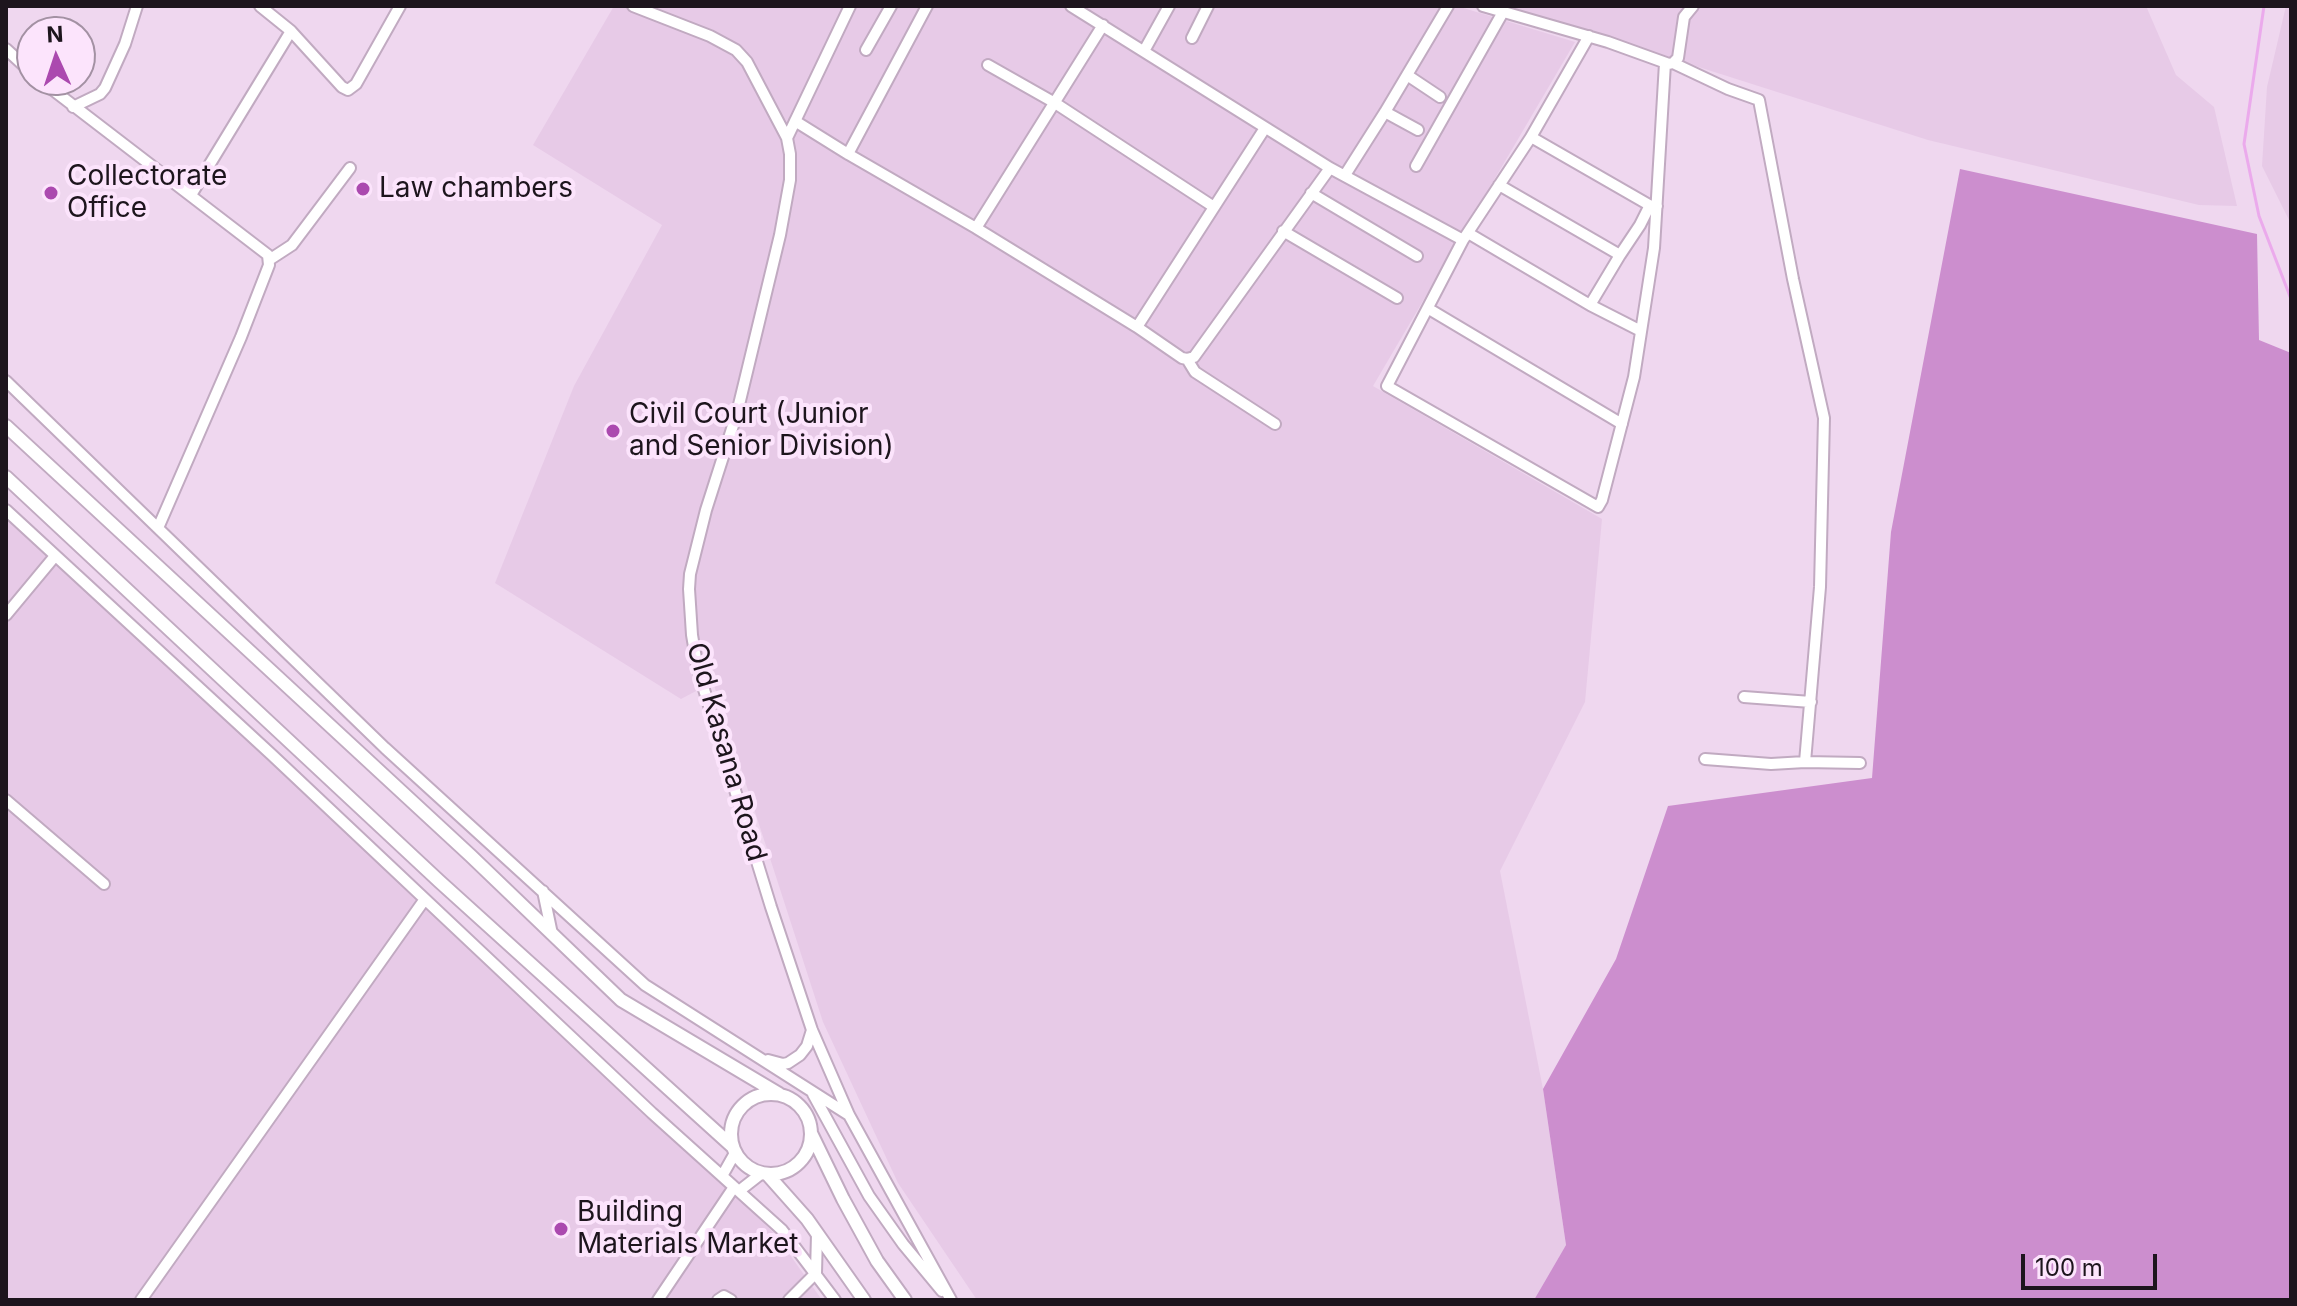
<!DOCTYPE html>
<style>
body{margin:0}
#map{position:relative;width:2297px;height:1306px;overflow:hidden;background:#efd7ef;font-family:Inter,sans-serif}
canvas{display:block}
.frame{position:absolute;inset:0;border:8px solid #1d151d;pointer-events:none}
.north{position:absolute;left:16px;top:16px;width:80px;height:80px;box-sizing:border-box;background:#fce4fc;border:2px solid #a391a3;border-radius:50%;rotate:357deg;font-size:22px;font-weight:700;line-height:32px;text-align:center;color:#1d151d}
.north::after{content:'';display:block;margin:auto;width:28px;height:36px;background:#ab49af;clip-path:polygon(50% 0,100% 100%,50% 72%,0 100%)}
.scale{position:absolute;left:2021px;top:1254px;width:136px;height:36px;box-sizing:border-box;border:4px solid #1d151d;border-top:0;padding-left:10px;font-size:24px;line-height:28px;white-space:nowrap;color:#1d151d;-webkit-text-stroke:6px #fce4fc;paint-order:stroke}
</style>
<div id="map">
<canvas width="2297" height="1306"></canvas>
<div class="frame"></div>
<div class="north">N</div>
<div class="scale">100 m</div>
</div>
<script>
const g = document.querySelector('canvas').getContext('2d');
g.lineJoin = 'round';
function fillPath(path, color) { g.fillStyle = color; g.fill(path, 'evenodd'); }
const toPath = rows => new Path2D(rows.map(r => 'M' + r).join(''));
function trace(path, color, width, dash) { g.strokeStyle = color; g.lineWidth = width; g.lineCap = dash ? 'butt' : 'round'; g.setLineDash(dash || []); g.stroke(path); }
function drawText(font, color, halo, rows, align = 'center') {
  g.font = font + ' Inter,sans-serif'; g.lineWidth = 8; g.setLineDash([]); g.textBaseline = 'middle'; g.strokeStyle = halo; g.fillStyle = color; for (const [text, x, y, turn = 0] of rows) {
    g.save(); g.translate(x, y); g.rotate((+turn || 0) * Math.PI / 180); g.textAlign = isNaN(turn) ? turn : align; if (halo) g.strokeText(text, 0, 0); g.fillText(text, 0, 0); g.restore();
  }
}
fillPath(toPath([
 [614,6,1457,6,1575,42,1373,386,1602,519,1585,702,1500,871,1543,1089,1566,1245,1534,1300,977,1300,898,1183,823,1022,713,682,681,699,495,583,574,386,662,225,533,145],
 [1507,6,2146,6,2176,75,2214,107,2237,206,2199,205,1928,140],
 [2286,6,2291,6,2291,224,2262,166,2267,87],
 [6,510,498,964,775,1234,822,1300,6,1300]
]), '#e7cae7');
fillPath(toPath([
 [1960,169,2257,234,2259,340,2291,353,2291,1300,1534,1300,1566,1245,1543,1089,1616,959,1668,806,1872,778,1891,532]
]), '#cc8ece');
trace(toPath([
 [2264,6,2244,144,2259,216,2291,299]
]), '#ebaaec', 3);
const minor = toPath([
 [633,6,710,36,736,50,747,62,787,138,790,154,790,180,780,235,737,413,706,510,690,574,689,589,692,635,698,670,771,907,812,1030,849,1115,951,1300],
 [1071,6,1330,168,1463,240],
 [1483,6,1608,42,1669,64,1673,63,1678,58,1684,17,1693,6],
 [291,31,342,87,348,90,356,84,400,6],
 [1589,36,1531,137,1463,240,1387,386,1598,507,1602,500,1634,377,1654,248,1665,63],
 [1192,38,1208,6],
 [6,49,32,73],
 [866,50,891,6],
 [1144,51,1169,6],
 [1673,63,1728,89,1759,100,1793,279,1824,418,1820,587,1805,762],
 [988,65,1055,103,1214,207],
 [1407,75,1440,97],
 [40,80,268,255,269,265,241,337,158,528],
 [73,107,100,94,105,88,125,44,137,6],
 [1385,112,1418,130],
 [795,121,848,154,976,228,1137,327,1265,128],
 [1531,137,1651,206],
 [787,138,850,6],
 [848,154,927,6],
 [1416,166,1503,12],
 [1345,175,1385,112,1448,6],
 [1499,185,1620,255,1640,225,1648,209,1651,206,1657,206],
 [1311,193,1417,256],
 [191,195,291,31,260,6],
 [976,228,1103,25],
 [1283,231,1397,298],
 [1468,233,1590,305,1641,331],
 [269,260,292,245,350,168],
 [1590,305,1620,255],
 [1429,309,1622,424],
 [1137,327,1182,358,1187,359,1194,357,1330,168],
 [1187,359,1195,372,1275,424],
 [6,381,385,748,645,985,849,1115],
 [6,510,272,755,652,1113,782,1230,835,1300],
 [6,615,55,556],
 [1744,697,1811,702],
 [1705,759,1771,764,1805,762,1860,763],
 [6,800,104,884],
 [543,891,552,934],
 [768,1060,783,1064,788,1063,800,1055,807,1046,812,1030],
 [813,1094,869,1196,903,1244,942,1291],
 [722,1176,735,1153],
 [739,1191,762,1173],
 [141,1300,425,899],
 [658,1300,734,1187],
 [718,1300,724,1296,731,1300],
 [789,1300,816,1273,817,1234]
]);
const major = toPath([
 [6,426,471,856,621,1000,779,1094],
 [6,477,439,881,733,1147],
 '731 1134a40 40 0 1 1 80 0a40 40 0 1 1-80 0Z',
 [811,1133,843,1199,877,1261,905,1300],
 [767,1174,807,1219,864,1300]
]);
trace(minor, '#c1aac1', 14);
trace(major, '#c1aac1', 16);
trace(minor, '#fff', 10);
trace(major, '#fff', 12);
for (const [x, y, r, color] of [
 [363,189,8,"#ab49af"],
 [51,193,8,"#ab49af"],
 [613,431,8,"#ab49af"],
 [561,1229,8,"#ab49af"]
]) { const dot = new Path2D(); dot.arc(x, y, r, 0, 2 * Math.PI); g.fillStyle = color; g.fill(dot); trace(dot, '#fce4fc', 3); }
drawText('28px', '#1d151d', '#fce4fc', [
 ["Collectorate",67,177],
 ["Office",67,209],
 ["Law chambers",379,189],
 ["Civil Court (Junior",629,415],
 ["and Senior Division)",629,447],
 ["Building",577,1213],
 ["Materials Market",577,1245]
], 'left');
drawText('28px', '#1d151d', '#fce4fc', [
 ["Old Kasana Road",726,752,74]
]);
</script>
